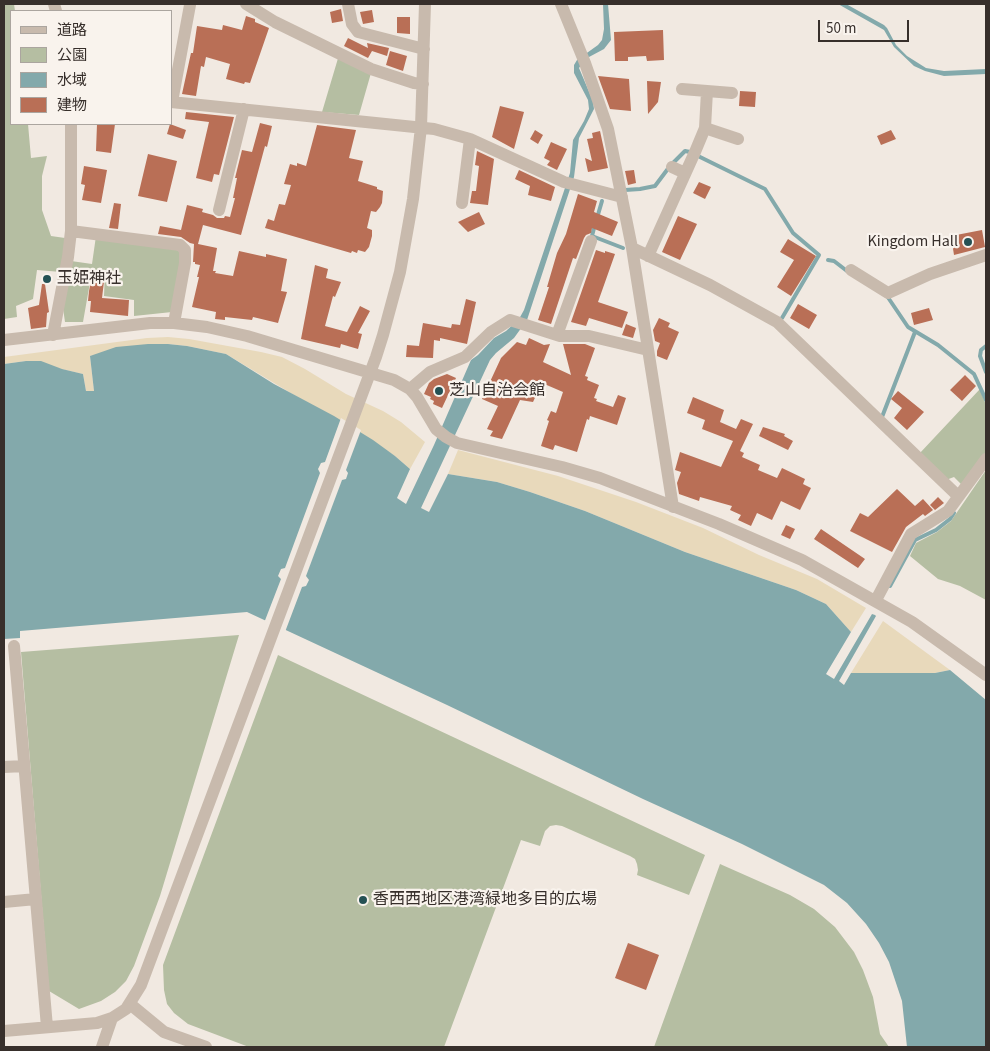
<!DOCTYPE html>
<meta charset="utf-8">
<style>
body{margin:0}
#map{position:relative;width:990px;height:1051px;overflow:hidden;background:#f1e9e1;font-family:"Source Sans 3","Noto Sans JP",sans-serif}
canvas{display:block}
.frame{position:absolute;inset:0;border:5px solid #372f2b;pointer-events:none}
.legend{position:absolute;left:10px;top:10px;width:162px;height:115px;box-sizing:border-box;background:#f9f3ed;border:1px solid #aba59f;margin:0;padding:6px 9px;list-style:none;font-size:15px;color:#372f2b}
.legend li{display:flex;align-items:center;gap:10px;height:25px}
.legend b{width:25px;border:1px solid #aba59f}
.scale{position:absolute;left:818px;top:20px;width:91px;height:22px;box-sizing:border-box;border:2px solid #372f2b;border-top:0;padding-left:6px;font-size:15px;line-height:18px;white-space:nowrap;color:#372f2b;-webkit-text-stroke:4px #f9f3ed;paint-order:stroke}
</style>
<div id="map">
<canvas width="990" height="1051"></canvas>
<div class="frame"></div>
<ul class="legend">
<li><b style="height:6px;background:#c8baad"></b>道路</li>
<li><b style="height:14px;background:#b5bea2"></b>公園</li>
<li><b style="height:14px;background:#83a9ab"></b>水域</li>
<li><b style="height:14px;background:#b96f56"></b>建物</li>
</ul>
<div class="scale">50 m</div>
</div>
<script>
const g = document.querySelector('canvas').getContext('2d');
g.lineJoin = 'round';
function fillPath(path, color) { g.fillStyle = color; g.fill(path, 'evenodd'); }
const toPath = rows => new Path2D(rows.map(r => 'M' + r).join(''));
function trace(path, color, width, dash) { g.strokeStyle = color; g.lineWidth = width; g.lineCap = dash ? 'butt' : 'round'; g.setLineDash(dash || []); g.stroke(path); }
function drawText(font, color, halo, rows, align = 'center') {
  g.font = font + ' "Source Sans 3","Noto Sans JP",sans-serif'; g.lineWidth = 4.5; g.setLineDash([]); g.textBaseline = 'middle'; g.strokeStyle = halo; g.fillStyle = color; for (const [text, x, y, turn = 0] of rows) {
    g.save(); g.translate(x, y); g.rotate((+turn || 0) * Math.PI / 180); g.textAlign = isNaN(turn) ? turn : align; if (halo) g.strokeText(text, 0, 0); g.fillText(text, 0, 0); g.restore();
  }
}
fillPath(toPath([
 [4,4,14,4,15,11,11,11,11,124,28,124,31,158,47,156,42,176,42,210,51,236,65,238,61,272,37,270,33,299,16,306,17,317,4,319],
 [339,55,371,73,359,115,322,112],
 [96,236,182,251,172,312,134,316,134,300,104,296,105,273,92,271,83,322,65,322,63,308,71,261,92,264],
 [980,389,986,405,986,455,963,486,954,477,946,480,919,454],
 [986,470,986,600,960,586,938,579,910,556,916,543,937,532,951,521],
 [239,635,160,896,134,966,126,981,115,992,101,1001,79,1009,49,991,21,652],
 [278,655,705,855,689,895,637,875,638,870,637,864,635,859,630,856,562,826,556,825,550,826,545,831,540,846,521,840,444,1047,249,1047,188,1024,174,1013,167,1004,164,990,163,965],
 [720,864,790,895,814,909,835,927,854,952,863,970,873,997,880,1034,889,1047,654,1047]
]), '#b5bea2');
fillPath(toPath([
 [168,337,189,339,261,352,282,357,305,369,346,394,383,411,401,422,425,442,410,469,395,456,226,354,187,346,168,344,90,356,94,391,86,391,83,374,26,361,4,364,4,357,147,338],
 [458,450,558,476,636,502,703,528,759,555,817,579,866,608,851,632,826,604,796,590,685,552,585,511,530,492,497,482,448,474],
 [883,621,950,670,935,673,851,673]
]), '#e8d9bb');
fillPath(toPath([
 [603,4,608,4,611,40,604,49,589,57,581,65,579,68,593,101,594,109,579,138,574,177,527,320,514,338,496,353,490,360,421,508,429,512,448,474,497,482,530,492,585,511,685,552,796,590,826,604,851,632,826,674,834,679,872,614,875,615,876,616,839,681,844,685,851,673,935,673,950,670,986,700,986,1047,907,1047,902,1001,889,962,879,943,866,924,847,903,824,885,742,844,643,799,447,705,247,612,20,631,20,638,4,639,4,364,26,361,41,361,62,369,83,374,86,391,94,391,90,356,116,347,148,344,168,344,187,346,226,354,274,384,334,416,373,440,395,456,410,469,397,498,406,504,434,445,471,360,478,355,494,338,506,331,519,319,524,310,570,173,573,140,584,121,589,109,588,100,574,73,574,65,577,60,598,45,602,40,604,29],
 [838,4,846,4,884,25,887,28,896,45,907,56,926,68,944,71,986,69,986,74,944,76,925,71,914,66,894,47,884,30]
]), '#83a9ab');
fillPath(toPath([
 [341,418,361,430,346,470,348,473,346,479,342,480,306,576,309,580,306,586,302,587,285,632,264,623,281,579,278,576,281,569,285,568,320,473,318,469,321,463,325,462]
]), '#f1e9e1');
trace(toPath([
 [698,156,765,189,793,233,819,255,782,318],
 [625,190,640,189,655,186,670,166,685,151,690,152],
 [597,218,602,201],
 [595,224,592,236,623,248],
 [828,260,834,261,847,271],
 [887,296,908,327,938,345,974,374,986,400],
 [986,346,981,350,980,356,986,372],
 [882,417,915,332],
 [890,586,915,540,936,530,950,519,954,513]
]), '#83a9ab', 4);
fillPath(toPath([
 [341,9,343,21,332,23,330,12],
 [372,10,374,22,363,24,360,12],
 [246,16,255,19,255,22,269,28,250,83,245,82,244,84,226,79,230,64,206,57,204,67,201,66,196,96,182,94,191,53,193,53,197,26,222,30,223,25,242,30],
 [397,17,410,17,410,34,397,33],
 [663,30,664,60,647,61,646,56,628,57,628,61,615,61,614,32],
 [348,38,368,48,367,43,389,48,387,56,372,51,368,58,344,46],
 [390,51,407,56,403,71,386,65],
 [598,76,629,79,631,111,610,109],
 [647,81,661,82,658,102,648,114],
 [740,91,756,92,755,107,739,106],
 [500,106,524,112,514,149,492,137],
 [186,112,234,117,219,175,214,174,212,182,196,178,209,122,185,119],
 [260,123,272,126,267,147,265,146,241,235,203,225,198,244,217,248,213,271,216,271,215,273,233,276,239,251,266,257,266,254,287,259,281,291,287,292,278,323,253,317,252,320,225,317,225,320,215,319,216,312,192,307,199,277,197,277,200,265,195,264,195,262,193,262,194,244,190,243,181,237,158,234,160,226,181,230,187,205,203,209,202,212,213,215,217,218,224,218,225,216,230,217,235,198,233,198,237,178,235,178,242,150,252,152],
 [97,124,115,124,111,153,96,151],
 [170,124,186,130,183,139,167,134],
 [317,125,356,130,349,158,363,161,358,181,377,187,377,189,383,191,382,203,380,207,376,212,371,211,367,228,372,230,372,236,369,247,365,252,358,250,357,253,352,251,351,253,265,228,268,219,274,221,279,204,285,205,291,185,284,184,290,164,297,166,297,163,306,166],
 [535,130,543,135,538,144,530,139],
 [891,130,896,139,881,145,877,136],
 [600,131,608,168,588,172,585,158,592,161,587,139,593,138,592,133],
 [551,142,567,149,557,170,547,165,550,161,544,158],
 [477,151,494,159,488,205,470,203,472,191,476,191,479,166,475,165],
 [148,154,177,161,167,202,138,196],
 [84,166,107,170,101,203,82,200,85,185,81,184],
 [519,170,555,187,551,201,528,195,530,186,515,179],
 [634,170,636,183,628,185,625,171],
 [699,182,711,187,705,199,693,193],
 [578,194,597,201,594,212,618,222,612,236,592,228,591,233,586,235,584,238,576,259,573,258,551,324,538,320,549,287,547,287,557,253,566,234],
 [114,203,121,204,118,229,109,228],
 [479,212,485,224,468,232,458,222],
 [678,216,697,224,680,260,662,252],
 [982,230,985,247,954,255,951,236],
 [788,239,816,256,791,296,777,287,794,260,780,252],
 [596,250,605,253,605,251,615,254,598,302,628,312,622,328,589,318,586,326,571,322],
 [315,265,328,269,326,278,341,282,335,297,333,296,325,326,347,332,360,306,370,311,358,333,362,334,358,349,341,344,340,348,301,339],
 [93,271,105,273,102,298,129,300,128,316,90,312,91,301,88,301,89,291],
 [42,284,45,284,49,312,47,313,46,327,31,329,28,308,39,305],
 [466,299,476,302,467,344,440,338,440,341,434,340,433,358,406,357,407,345,419,346,423,323,451,328,452,324,460,325],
 [798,304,817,315,809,329,790,318],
 [929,308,933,320,914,325,911,313],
 [659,318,670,323,668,327,679,332,667,360,657,356,657,351,660,343,655,341,653,330],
 [626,324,636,328,633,338,622,335],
 [529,338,544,345,550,344,543,362,571,375,563,344,585,344,595,348,585,376,588,377,587,380,599,385,594,398,597,399,596,401,613,407,618,395,626,398,617,425,590,416,589,420,587,419,577,452,555,445,553,450,541,446,549,421,547,420,551,411,556,413,563,392,542,383,533,402,520,400,502,439,490,436,493,431,487,429,498,406,482,399,501,358,517,342,526,345],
 [447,374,456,378,442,408,433,404,434,401,430,399,431,397,424,394,429,383,434,379],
 [965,375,976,386,962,401,950,390],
 [898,391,924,412,907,430,894,418,902,408,891,399],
 [693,397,724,410,720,422,736,429,741,419,753,424,740,451,744,453,742,457,760,465,758,470,777,478,782,468,805,479,803,484,811,488,800,510,781,501,772,520,757,513,751,526,738,520,741,515,730,510,732,506,700,497,699,501,679,494,677,483,681,472,675,470,680,452,721,467,733,441,702,429,705,420,687,413],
 [763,427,785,434,784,436,793,441,788,450,759,436],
 [897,489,915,506,923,499,933,510,925,516,923,514,906,527,892,552,850,531,860,513,868,517],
 [938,497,944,503,935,510,930,505],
 [786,525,795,529,790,539,781,535],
 [821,529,865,559,858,568,814,539],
 [628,943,659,955,646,990,615,978]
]), '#b96f56');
trace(toPath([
 [54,4,56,11],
 [246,4,275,22,371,69,414,83,423,84],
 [348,4,352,24,358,32,424,49],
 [561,4,585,63,608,129,632,248,673,507],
 [682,89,732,93],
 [171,102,434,129,470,139,564,182,622,197],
 [172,102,190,5],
 [705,128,738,139],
 [672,167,685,173],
 [462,203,470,139],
 [219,210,244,109],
 [71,231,180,245,185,250,185,263,174,323],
 [632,248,710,285,777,322,958,496],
 [648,256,695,152,705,128,707,91],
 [851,270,888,293,930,274,986,255],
 [53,335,68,257,71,231,71,124],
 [557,335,591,241],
 [4,340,150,323,174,323,207,327,247,336,394,380,410,389,417,397,436,429,446,437,457,443,562,467,600,478,719,524,802,560,912,622,986,675],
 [410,389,430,372,465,357,491,332,510,320,560,336,589,336,648,350],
 [876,600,911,534,948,511,986,459],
 [14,646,47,1027],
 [4,767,24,766],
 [4,902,36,899],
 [130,1004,164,1032,206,1047],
 [4,1031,97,1023,112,1018,126,1009,141,985,376,357,383,335,400,272,413,199,421,127,425,4],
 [102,1047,112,1018]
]), '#c8baad', 12);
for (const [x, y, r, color] of [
 [968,242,5,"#255154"],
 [47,279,5,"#255154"],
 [439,391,5,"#255154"],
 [363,900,5,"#255154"]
]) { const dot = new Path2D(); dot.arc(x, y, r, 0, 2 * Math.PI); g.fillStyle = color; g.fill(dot); trace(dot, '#f9f3ed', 2); }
drawText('16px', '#372f2b', '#f9f3ed', [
 ["Kingdom Hall",958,242,"right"],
 ["玉姫神社",57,279],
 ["芝山自治会館",449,391],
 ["香西西地区港湾緑地多目的広場",373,900]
], 'left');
</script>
